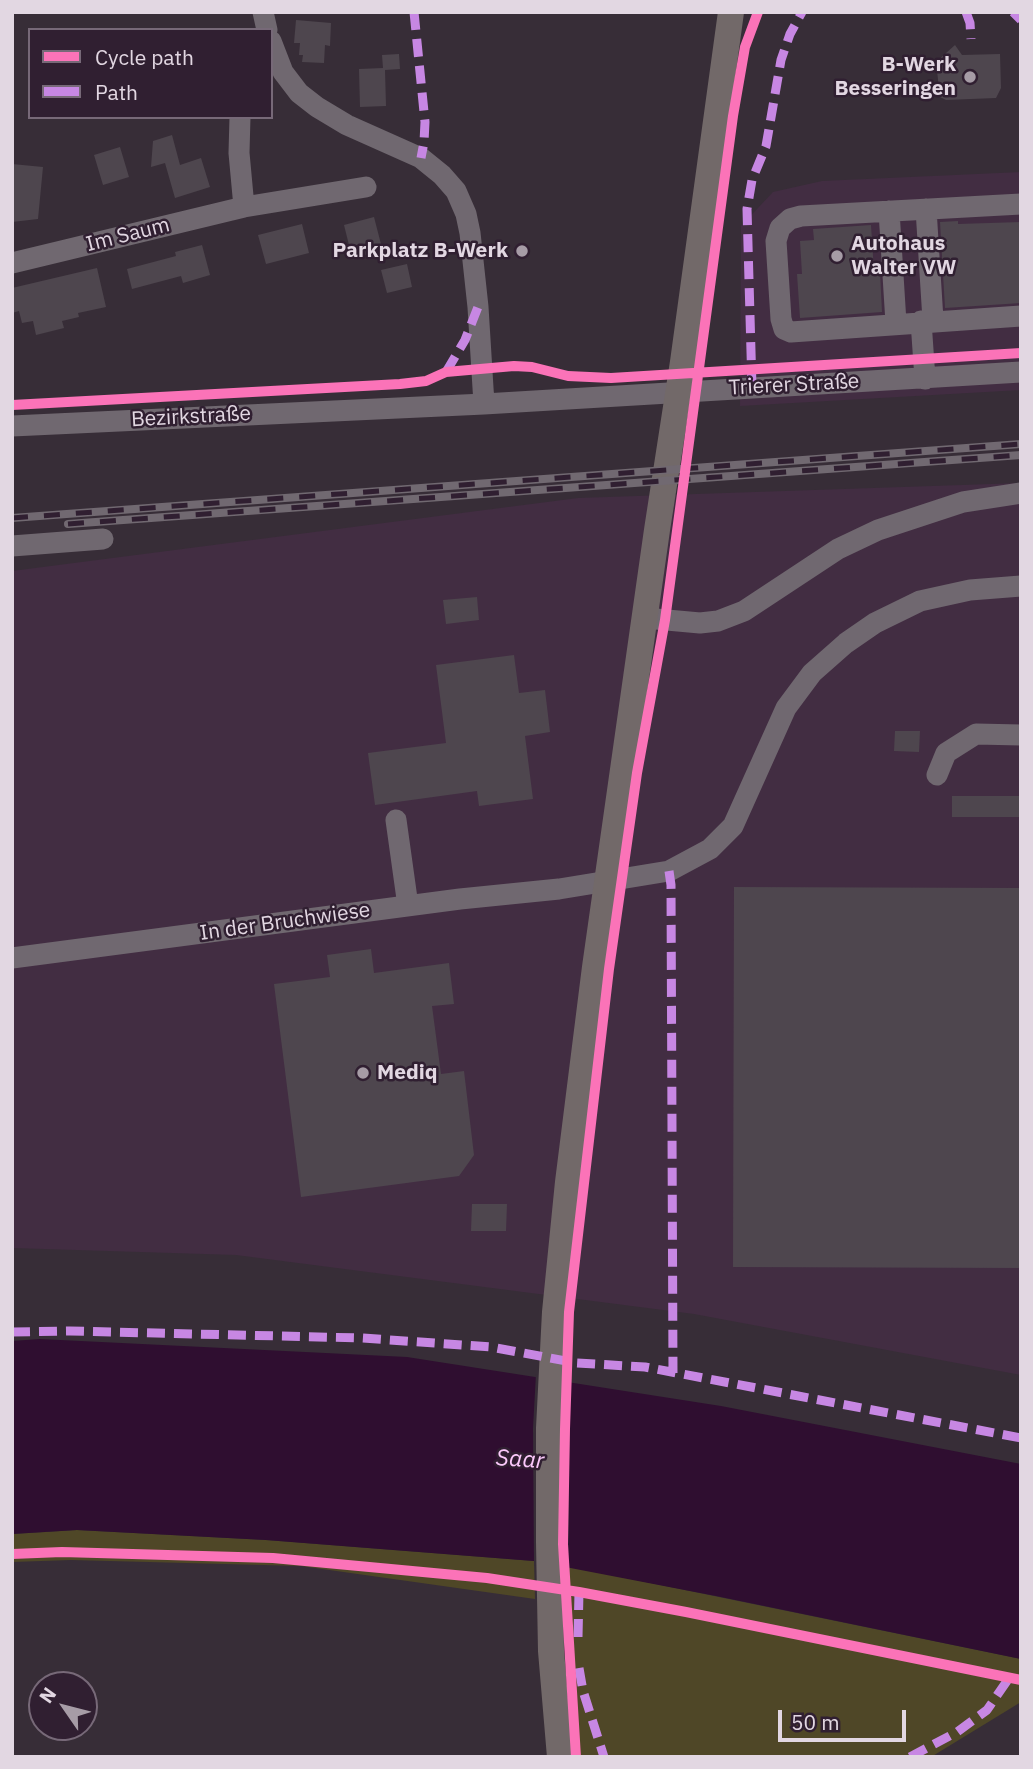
<!DOCTYPE html>
<meta charset="utf-8">
<style>
body{margin:0}
#map{position:relative;width:1033px;height:1769px;overflow:hidden;background:#372d37;font-family:"IBM Plex Sans",sans-serif}
canvas{display:block}
.frame{position:absolute;inset:0;border:14px solid #e2d7e2;pointer-events:none}
.legend{position:absolute;left:28px;top:28px;width:245px;height:91px;box-sizing:border-box;background:#301f31;border:2px solid #776978;margin:0;padding:9px 12px;list-style:none;font-size:21px;color:#e2d7e2}
.legend li{display:flex;align-items:center;gap:14px;height:35px}
.legend b{width:35px;border:2px solid #776978}
.north{position:absolute;left:28px;top:1671px;width:70px;height:70px;box-sizing:border-box;background:#301f31;border:2px solid #776978;border-radius:50%;rotate:305deg;font-size:19px;font-weight:700;line-height:28px;text-align:center;color:#e2d7e2}
.north::after{content:'';display:block;margin:auto;width:24px;height:32px;background:#a69ca6;clip-path:polygon(50% 0,100% 100%,50% 72%,0 100%)}
.scale{position:absolute;left:778px;top:1710px;width:128px;height:32px;box-sizing:border-box;border:4px solid #e2d7e2;border-top:0;padding-left:9px;font-size:21px;line-height:24px;white-space:nowrap;color:#e2d7e2;-webkit-text-stroke:5px #301f31;paint-order:stroke}
</style>
<div id="map">
<canvas width="1033" height="1769"></canvas>
<div class="frame"></div>
<ul class="legend">
<li><b style="height:9px;background:#fb73b8"></b>Cycle path</li>
<li><b style="height:9px;background:#c787e3"></b>Path</li>
</ul>
<div class="north">N</div>
<div class="scale">50 m</div>
</div>
<script>
const g = document.querySelector('canvas').getContext('2d');
g.lineJoin = 'round';
function fillPath(path, color) { g.fillStyle = color; g.fill(path, 'evenodd'); }
const toPath = rows => new Path2D(rows.map(r => 'M' + r).join(''));
function trace(path, color, width, dash) { g.strokeStyle = color; g.lineWidth = width; g.lineCap = dash ? 'butt' : 'round'; g.setLineDash(dash || []); g.stroke(path); }
function drawText(font, color, halo, rows, align = 'center') {
  g.font = font + ' "IBM Plex Sans",sans-serif'; g.lineWidth = 5; g.setLineDash([]); g.textBaseline = 'middle'; g.strokeStyle = halo; g.fillStyle = color; for (const [text, x, y, turn = 0] of rows) {
    g.save(); g.translate(x, y); g.rotate((+turn || 0) * Math.PI / 180); g.textAlign = isNaN(turn) ? turn : align; if (halo) g.strokeText(text, 0, 0); g.fillText(text, 0, 0); g.restore();
  }
}
fillPath(toPath([
 [1021,172,1021,390,740,406,741,226,773,192,822,181],
 [1021,483,1021,1375,694,1314,236,1255,12,1248,12,571,578,498]
]), '#422d42');
fillPath(toPath([
 [77,1530,266,1540,534,1561,535,1599,301,1566,71,1560,12,1562,12,1534],
 [568,1566,1021,1659,1021,1702,931,1757,579,1757]
]), '#4f4727');
fillPath(toPath([
 [40,1339,407,1357,721,1406,1021,1464,1021,1659,716,1596,534,1561,266,1540,77,1530,12,1534,12,1341]
]), '#2f0e30');
fillPath(toPath([
 [536,1374,570,1379,568,1570,534,1565,533,1428]
]), '#372d37');
fillPath(toPath([
 [296,20,331,23,330,46,325,45,324,63,302,62,303,55,299,55,300,43,294,43],
 [955,45,962,55,1000,54,1001,88,996,98,946,100,940,97,936,62],
 [399,54,400,69,385,70,386,106,360,107,359,69,383,68,382,55],
 [172,135,180,165,201,158,210,187,175,198,165,163,151,167,153,141],
 [120,147,129,177,103,185,94,155],
 [12,164,43,167,38,219,12,222],
 [374,217,383,252,352,257,344,225],
 [958,221,958,224,1021,222,1021,303,945,308,940,222],
 [302,224,309,253,266,264,258,235],
 [871,225,874,272,880,272,882,312,800,318,797,274,802,274,800,241,814,240,813,229],
 [202,245,210,275,183,283,181,276,132,289,127,269,176,256,175,252],
 [407,264,412,287,387,293,381,270],
 [97,268,106,307,78,313,79,317,62,321,64,328,36,335,33,321,22,323,19,311,12,313,12,288],
 [477,597,479,620,446,624,443,600],
 [514,655,519,693,545,690,550,732,525,736,533,799,479,806,477,791,375,805,368,753,446,743,436,665],
 [895,731,920,731,919,752,894,751],
 [952,796,1021,796,1021,817,952,817],
 [734,887,1021,888,1021,1268,733,1267],
 [371,949,374,973,449,963,454,1004,432,1006,441,1074,464,1071,474,1155,459,1176,301,1197,274,984,330,977,327,955],
 [472,1204,507,1204,506,1231,471,1231]
]), '#4e464e');
trace(toPath([
 [263,12,267,30],
 [271,41,283,72,299,93,317,107,347,125,421,158,442,175,456,191,466,214,470,233,478,307,484,404],
 [240,117,239,153,244,207],
 [1021,204,801,216,790,219,780,228,776,241,781,319,784,329,791,332,1021,316],
 [926,209,933,320],
 [889,211,896,323],
 [12,263,244,207,366,187],
 [921,321,925,379],
 [12,426,484,404,1021,372],
 [12,546,103,539],
 [645,618,700,623,718,621,744,611,838,549,878,530,963,502,1021,493],
 [937,775,946,753,976,734,1021,735],
 [396,820,408,906],
 [12,958,460,899,559,889,669,871,710,849,733,826,786,708,812,673,846,643,875,623,920,601,970,590,1021,586]
]), '#706870', 21);
trace(toPath([
 [560,1757,551,1651,549,1542,549,1428,555,1312,568,1182,595,967,657,530,683,362,731,12]
]), '#726969', 26);
const rail = toPath([
 [12,518,1021,444],
 [68,524,1021,455]
]);
trace(rail, '#716971', 8);
trace(rail, '#301f31', 5, [16]);
trace(toPath([
 [414,12,425,122,424,142,421,158],
 [966,12,970,23,971,39],
 [1013,12,1021,20],
 [446,372,465,340,478,307],
 [752,387,747,209,752,180,766,146,781,60,790,34,802,12],
 [669,871,671,885,673,1373],
 [12,1332,70,1331,362,1338,491,1347,577,1363,645,1367,1021,1438],
 [578,1637,579,1592],
 [579,1668,583,1691,604,1757],
 [910,1757,957,1732,987,1710,1009,1678]
]), '#c787e3', 9, [18, 9]);
trace(toPath([
 [12,405,400,384,426,381,446,372,514,366,532,367,568,376,611,378,1021,353],
 [12,1554,62,1552,273,1558,487,1578,579,1592,686,1612,1021,1680],
 [576,1757,563,1544,565,1429,569,1312,609,969,637,773,665,620,733,116,745,47,758,12]
]), '#fb73b8', 10);
for (const [x, y, r, color] of [
 [970,77,7,"#a69ca6"],
 [522,251,7,"#a69ca6"],
 [837,256,7,"#a69ca6"],
 [363,1073,7,"#a69ca6"]
]) { const dot = new Path2D(); dot.arc(x, y, r, 0, 2 * Math.PI); g.fillStyle = color; g.fill(dot); trace(dot, '#301f31', 2.5); }
drawText('bold 21px', '#e2d7e2', '#301f31', [
 ["B-Werk",956,65],
 ["Besseringen",956,89],
 ["Autohaus",851,244,"left"],
 ["Walter VW",851,268,"left"],
 ["Parkplatz B-Werk",508,251],
 ["Mediq",377,1073,"left"]
], 'right');
drawText('21px', '#e2d7e2', '#301f31', [
 ["Im Saum",128,235,-14],
 ["Trierer Straße",794,385,-3],
 ["Bezirkstraße",191,417,-3],
 ["In der Bruchwiese",285,922,-8]
]);
drawText('italic 23px', '#fbc9fb', '#301f31', [
 ["Saar",520,1460,4]
]);
</script>
